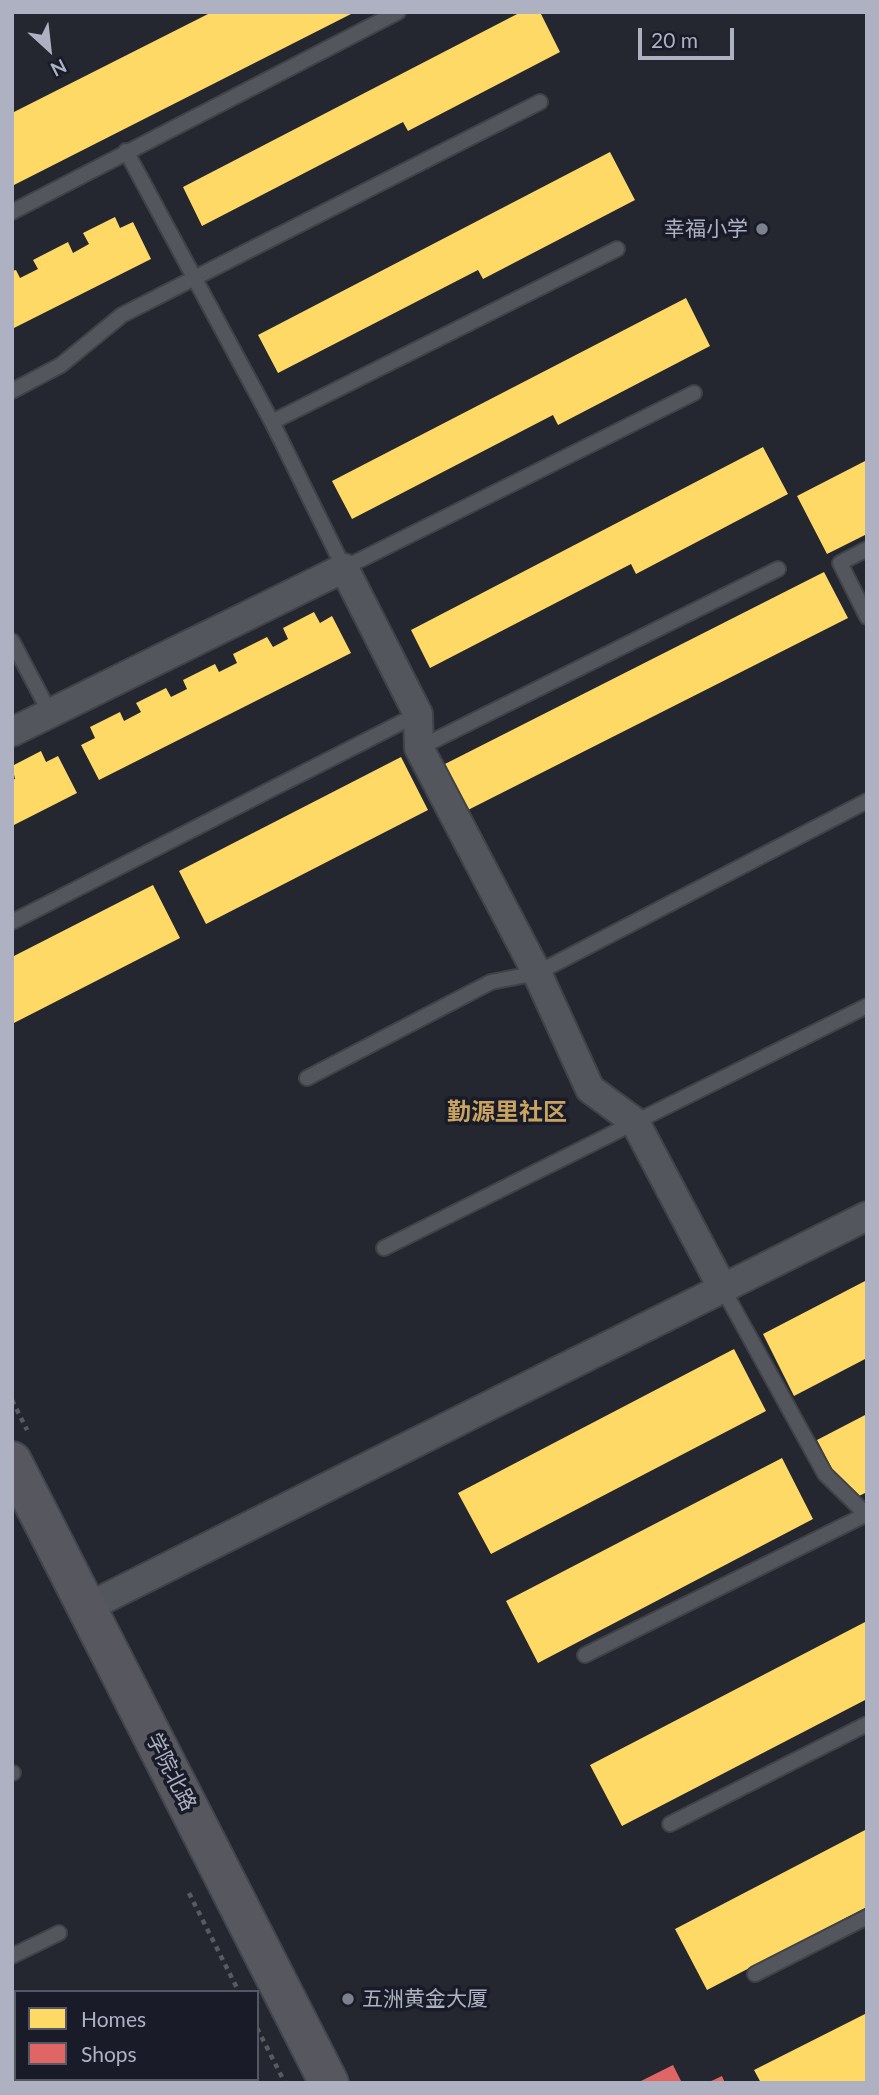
<!DOCTYPE html>
<meta charset="utf-8">
<style>
body{margin:0}
#map{position:relative;width:879px;height:2095px;overflow:hidden;background:#24272f;font-family:Lato,sans-serif}
canvas{display:block}
.frame{position:absolute;inset:0;border:14px solid #adb1c1;pointer-events:none}
.legend{position:absolute;left:14px;top:1990px;width:245px;height:91px;box-sizing:border-box;background:#191c28;border:2px solid #545865;margin:0;padding:9px 12px;list-style:none;font-size:21px;color:#adb1c1}
.legend li{display:flex;align-items:center;gap:14px;height:35px}
.legend b{width:35px;border:2px solid #545865}
.north{position:absolute;left:14px;top:14px;width:70px;height:70px;-webkit-text-stroke:5px #191c28;paint-order:stroke;rotate:153deg;font-size:19px;font-weight:700;line-height:28px;text-align:center;color:#adb1c1}
.north::after{content:'';display:block;margin:auto;width:24px;height:32px;background:#adb1c1;clip-path:polygon(50% 0,100% 100%,50% 72%,0 100%)}
.scale{position:absolute;left:638px;top:28px;width:96px;height:32px;box-sizing:border-box;border:4px solid #adb1c1;border-top:0;padding-left:9px;font-size:21px;line-height:24px;white-space:nowrap;color:#adb1c1;-webkit-text-stroke:5px #191c28;paint-order:stroke}
</style>
<div id="map">
<canvas width="879" height="2095"></canvas>
<div class="frame"></div>
<ul class="legend">
<li><b style="height:19px;background:#ffd966"></b>Homes</li>
<li><b style="height:19px;background:#e06666"></b>Shops</li>
</ul>
<div class="north">N</div>
<div class="scale">20 m</div>
</div>
<script>
const g = document.querySelector('canvas').getContext('2d');
g.lineJoin = 'round';
function fillPath(path, color) { g.fillStyle = color; g.fill(path, 'evenodd'); }
const toPath = rows => new Path2D(rows.map(r => 'M' + r).join(''));
function trace(path, color, width, dash) { g.strokeStyle = color; g.lineWidth = width; g.lineCap = dash ? 'butt' : 'round'; g.setLineDash(dash || []); g.stroke(path); }
function drawText(font, color, halo, rows, align = 'center') {
  g.font = font + ' Lato,"Noto Sans SC",sans-serif'; g.lineWidth = 7; g.setLineDash([]); g.textBaseline = 'middle'; g.strokeStyle = halo; g.fillStyle = color; for (const [text, x, y, turn = 0] of rows) {
    g.save(); g.translate(x, y); g.rotate((+turn || 0) * Math.PI / 180); g.textAlign = isNaN(turn) ? turn : align; if (halo) g.strokeText(text, 0, 0); g.fillText(text, 0, 0); g.restore();
  }
}
fillPath(toPath([
 [212,12,355,12,12,186,12,113],
 [521,12,540,12,560,52,408,131,403,122,202,226,183,187],
 [610,152,635,200,483,279,478,270,278,373,258,335],
 [115,217,120,228,133,222,151,259,12,329,12,271,16,270,20,278,38,269,33,260,68,242,73,253,89,244,83,233],
 [686,298,710,346,558,425,553,415,352,519,332,481],
 [763,447,788,494,636,574,631,564,430,668,411,630],
 [867,460,867,534,827,554,797,496],
 [824,572,848,618,464,812,441,766],
 [314,612,320,623,332,616,351,653,99,780,81,745,95,738,90,727,120,712,124,721,141,712,136,703,166,688,171,697,187,689,183,680,215,664,219,672,237,663,233,654,267,637,273,647,288,639,283,628],
 [41,751,46,762,58,756,77,793,12,826,12,780,15,779,12,766],
 [401,757,428,810,206,924,179,871],
 [153,885,180,938,12,1024,12,957],
 [867,1280,867,1358,794,1396,763,1334],
 [734,1349,766,1411,491,1554,458,1493],
 [867,1414,867,1492,849,1501,817,1440],
 [782,1458,813,1519,538,1663,506,1601],
 [867,1621,867,1699,622,1826,590,1765],
 [867,1829,867,1907,707,1990,675,1929],
 [867,2013,867,2083,761,2083,754,2070]
]), '#ffd966');
fillPath(toPath([
 [673,2065,682,2083,637,2083],
 [722,2076,725,2083,707,2083]
]), '#e06666');
const lane = toPath([
 [126,151,272,422,344,568,694,393],
 [12,212,398,12],
 [12,391,61,365,122,315,540,102],
 [272,422,617,249],
 [867,549,840,563,867,617],
 [12,641,50,713],
 [419,748,778,569],
 [12,922,418,714],
 [307,1078,491,982,537,973,867,801],
 [384,1248,867,1006],
 [723,1289,825,1474,867,1515],
 [585,1655,867,1514],
 [12,1773,13,1773],
 [670,1824,867,1724],
 [12,1956,59,1933],
 [755,1974,867,1917],
 [104,2083,110,2079]
]);
const street = toPath([
 [12,732,344,568,418,714,419,748,537,973,590,1089,635,1122,723,1289],
 [88,1607,867,1216]
]);
const primary = toPath([
 [12,1461,329,2083]
]);
trace(lane, '#404248', 18);
trace(street, '#404248', 32);
trace(primary, '#41444c', 42);
trace(toPath([
 [12,1400,27,1430],
 [189,1893,239,1992],
 [257,2028,285,2083]
]), '#585a62', 4.5, [5, 5]);
trace(lane, '#54565e', 14);
trace(street, '#54565e', 28);
trace(primary, '#57585f', 38);
for (const [x, y, r, color] of [
 [762,229,7,"#7d818e"],
 [348,1999,7,"#7d818e"]
]) { const dot = new Path2D(); dot.arc(x, y, r, 0, 2 * Math.PI); g.fillStyle = color; g.fill(dot); trace(dot, '#191c28', 2.5); }
drawText('21px', '#adb1c1', '#191c28', [
 ["幸福小学",748,229],
 ["五洲黄金大厦",362,1999,"left"]
], 'right');
drawText('21px', '#adb1c1', '#191c28', [
 ["学院北路",171,1772,63]
]);
drawText('bold 24px', '#c9a361', '#191c28', [
 ["勤源里社区",507,1112]
]);
</script>
